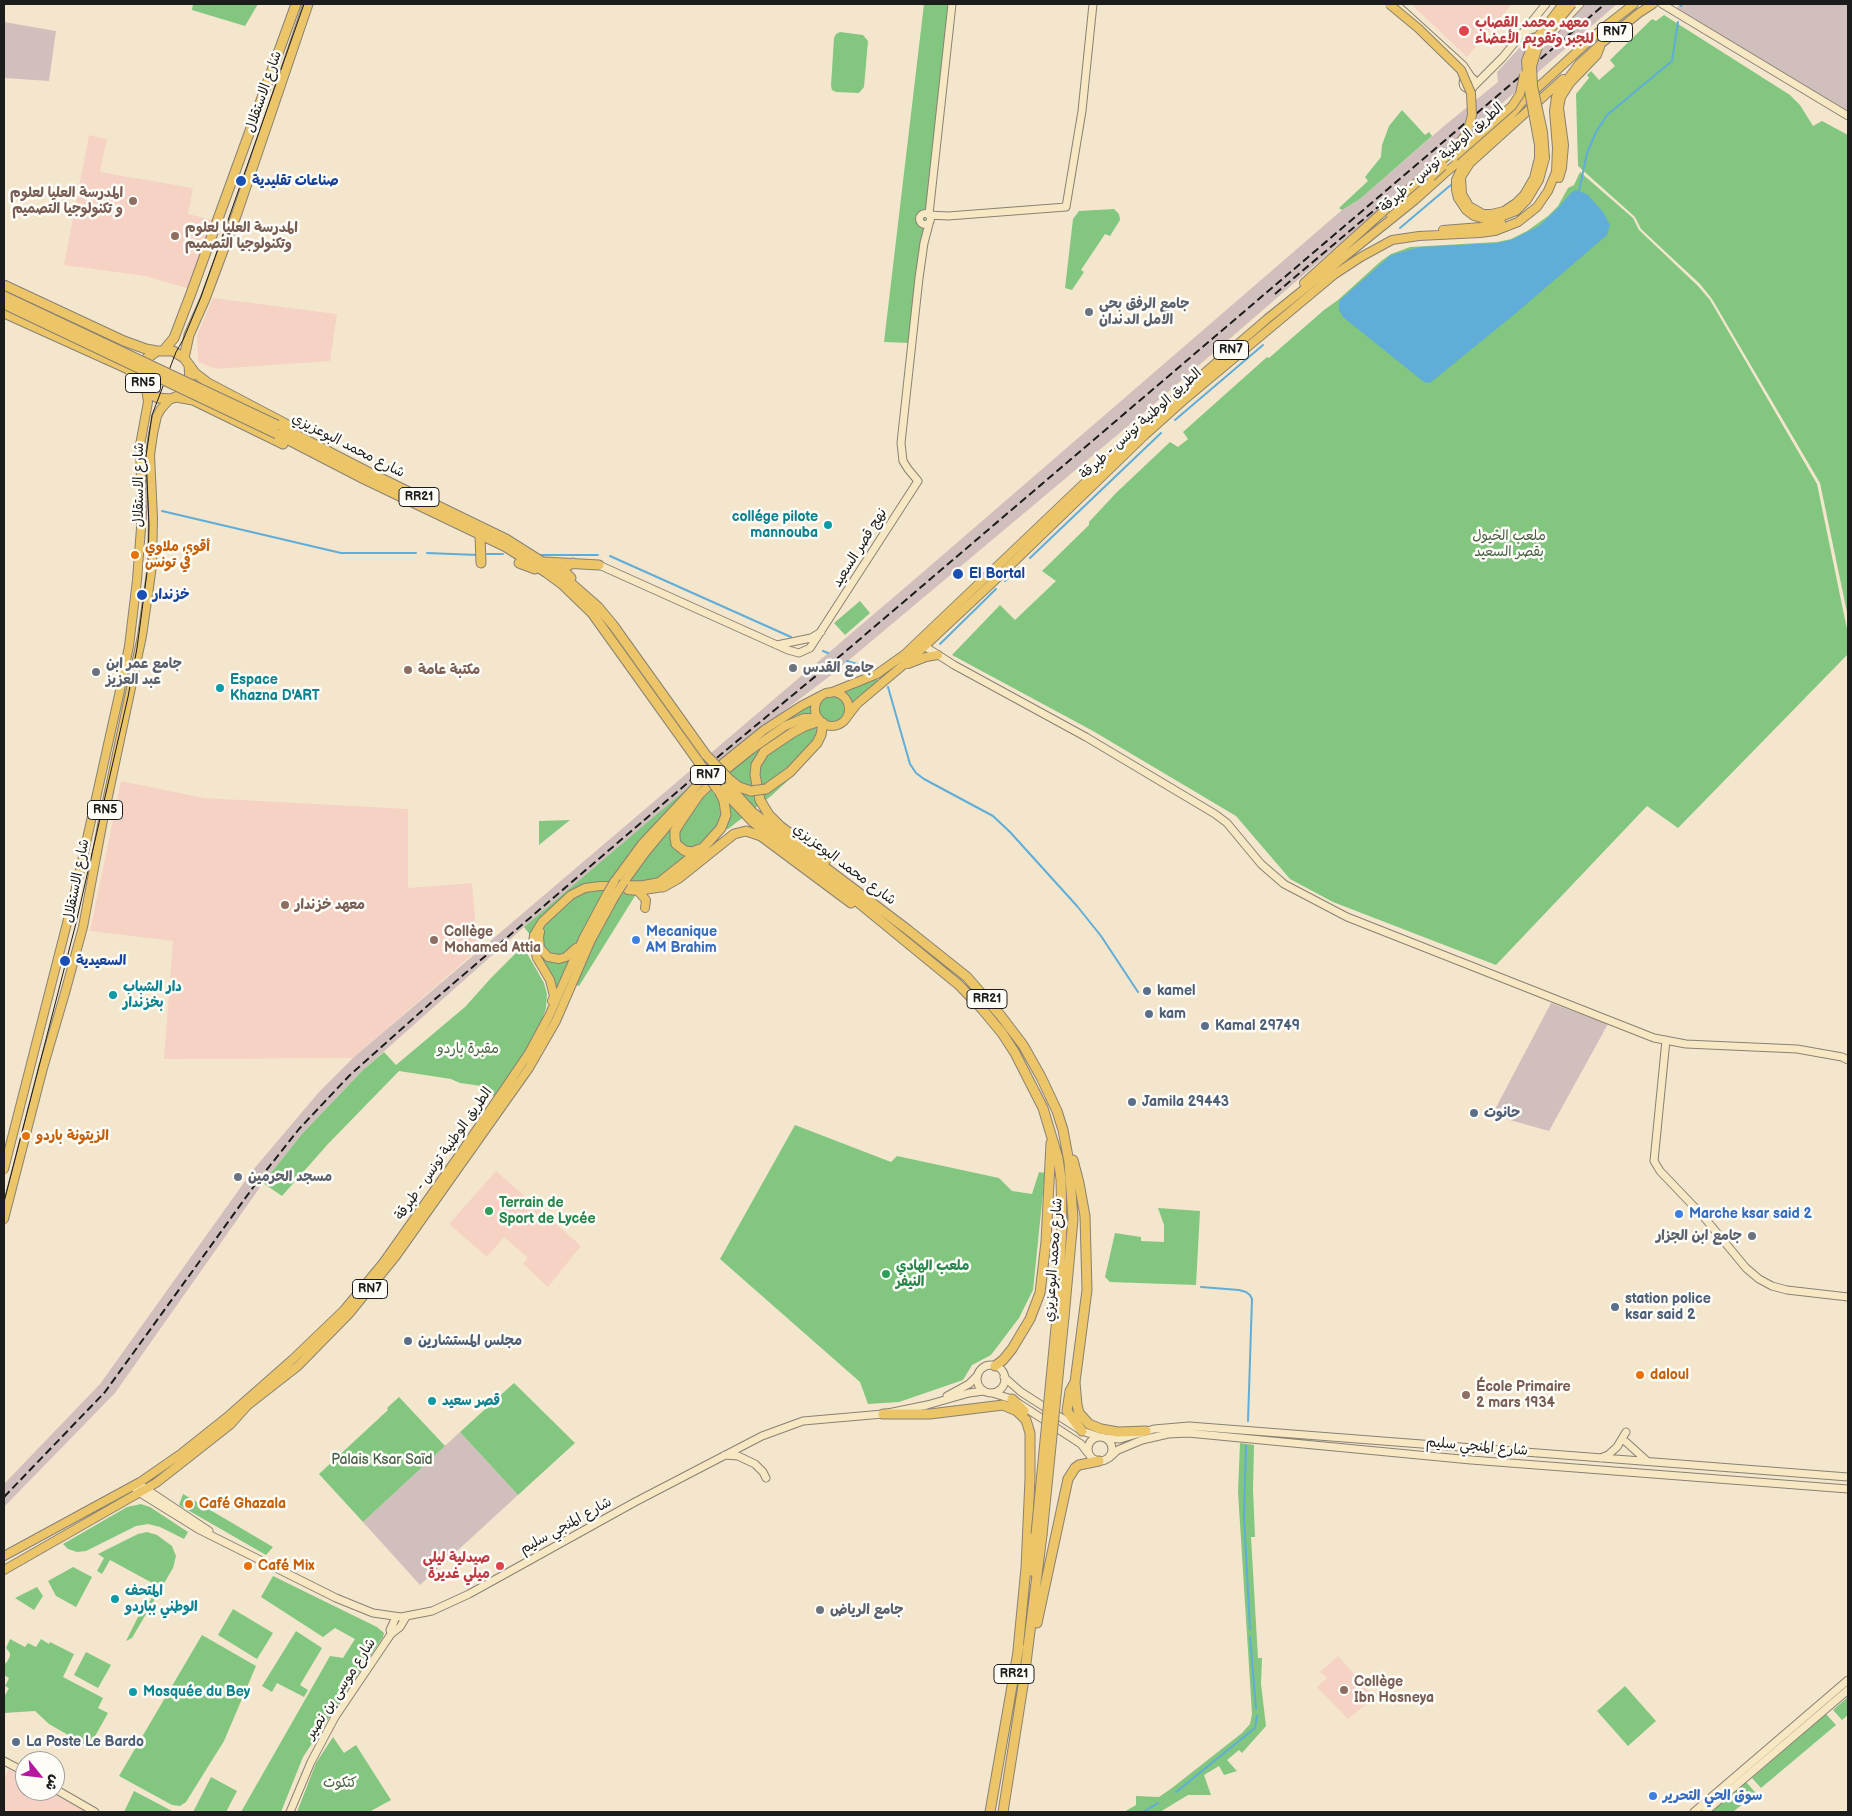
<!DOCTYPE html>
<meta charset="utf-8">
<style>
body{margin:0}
#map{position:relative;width:1852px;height:1816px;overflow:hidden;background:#f4e6cd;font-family:"Balsamiq Sans","Playpen Sans Arabic",sans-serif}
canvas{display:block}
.frame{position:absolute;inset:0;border:5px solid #1c1c1c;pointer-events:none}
.north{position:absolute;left:15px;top:1751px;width:50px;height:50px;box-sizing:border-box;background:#fdfcf7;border:1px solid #a3a29f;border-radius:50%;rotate:119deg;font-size:14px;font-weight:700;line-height:20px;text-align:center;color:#1c1c1c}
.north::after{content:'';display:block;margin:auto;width:18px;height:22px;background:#b5179e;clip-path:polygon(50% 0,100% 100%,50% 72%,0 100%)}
</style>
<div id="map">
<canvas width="1852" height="1816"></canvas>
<div class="frame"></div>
<div class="north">ش</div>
</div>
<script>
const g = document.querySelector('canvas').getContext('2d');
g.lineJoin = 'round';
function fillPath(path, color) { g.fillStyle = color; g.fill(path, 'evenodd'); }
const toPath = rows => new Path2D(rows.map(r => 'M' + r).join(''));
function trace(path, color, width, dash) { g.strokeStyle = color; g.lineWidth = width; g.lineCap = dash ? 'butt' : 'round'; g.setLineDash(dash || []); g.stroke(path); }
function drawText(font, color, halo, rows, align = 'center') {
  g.font = font + ' "Balsamiq Sans","Playpen Sans Arabic",sans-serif'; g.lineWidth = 5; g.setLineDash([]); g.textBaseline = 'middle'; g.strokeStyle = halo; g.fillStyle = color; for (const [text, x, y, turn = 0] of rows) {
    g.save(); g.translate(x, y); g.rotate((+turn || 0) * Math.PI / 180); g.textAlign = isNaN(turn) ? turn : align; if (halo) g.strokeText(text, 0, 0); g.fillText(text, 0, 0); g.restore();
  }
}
fillPath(toPath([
 [1411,4,1512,4,1467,57],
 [89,135,107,139,100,172,193,188,188,214,216,221,190,289,145,276,64,265],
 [213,298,337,314,330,361,216,369,198,362,197,335],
 [121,781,204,798,408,809,408,888,472,883,477,939,483,945,353,1058,164,1059,173,941,90,931],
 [496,1171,581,1246,548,1287,523,1264,528,1258,504,1237,487,1257,449,1224],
 [1338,1656,1370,1692,1365,1697,1368,1703,1348,1719,1317,1687,1327,1678,1320,1672],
 [9,1769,25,1778,25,1791,48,1791,86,1812,4,1812,4,1778]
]), '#f6d2c4');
fillPath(toPath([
 [1586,4,1617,4,1153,405,830,676,768,723,723,761,722,760,524,927,363,1070,302,1134,263,1183,115,1393,4,1507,4,1484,100,1384,253,1170,319,1092,353,1058,908,585,1342,210,1360,199,1444,126,1498,82,1497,72,1535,31,1555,34,1564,28,1573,16],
 [1679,4,1848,4,1848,114,1677,8],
 [4,22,56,31,49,81,4,78],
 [1551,1003,1608,1024,1549,1131,1492,1115],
 [460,1432,518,1495,420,1585,363,1522]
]), '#d1bfbe');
fillPath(toPath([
 [193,4,258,4,245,26,192,10],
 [924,4,952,4,910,343,884,342],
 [1664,15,1790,95,1800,105,1813,126,1822,121,1848,135,1848,617,1820,483,1712,299,1700,284,1641,229,1635,217,1578,166,1576,94,1589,78,1587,75,1591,71,1599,80,1615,66,1610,60,1652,19,1656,21],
 [840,32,863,35,868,41,864,87,859,93,836,92,832,90,831,86,834,38,836,34],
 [1402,110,1425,135,1429,132,1432,136,1360,199,1342,210,1339,208,1368,181,1365,177,1381,157,1382,145,1389,126],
 [1580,172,1633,218,1639,230,1698,286,1710,300,1817,484,1848,634,1848,654,1678,828,1647,806,1496,965,1333,902,1290,879,1236,816,1093,731,952,655,1000,605,1015,620,1056,581,1042,571,1089,525,1089,522,1116,493,1170,442,1178,447,1188,439,1183,432,1267,357,1269,358,1324,310,1338,300,1381,261,1391,254,1410,247,1497,242,1511,239,1527,231,1548,216,1558,206,1568,188,1574,185],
 [1114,209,1119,214,1120,220,1110,236,1105,234,1081,270,1084,272,1072,290,1065,288,1073,219,1079,211],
 [860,601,870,613,845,635,834,623],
 [877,679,878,682,843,718,824,733,807,754,795,774,771,796,728,829,717,832,657,880,643,883,579,986,564,979,547,1014,551,996,548,985,531,954,529,943,531,936,524,927,722,759,751,744,810,706,828,697],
 [570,820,539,845,539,821],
 [526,943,528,955,544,983,547,994,546,1008,541,1023,520,1061,495,1097,482,1086,460,1083,451,1079,399,1071,328,1144,282,1196,263,1183,302,1134,363,1070,384,1052,396,1065,465,1007,491,978],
 [795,1125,891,1162,897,1156,999,1178,1012,1191,1032,1194,1039,1172,1045,1173,1033,1290,1019,1318,991,1355,972,1365,963,1380,899,1402,868,1404,860,1382,720,1259],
 [1158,1208,1200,1211,1196,1285,1110,1282,1105,1277,1115,1233,1141,1237,1141,1241,1164,1242,1164,1225],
 [514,1383,575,1443,518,1495,460,1432],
 [399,1397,445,1446,363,1522,319,1474,388,1410,387,1408],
 [1240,1443,1254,1445,1253,1490,1255,1537,1251,1537,1258,1658,1262,1658,1261,1684,1266,1726,1242,1753,1239,1750,1227,1760,1237,1771,1224,1775,1219,1766,1204,1775,1211,1795,1188,1795,1160,1812,1124,1812,1136,1805,1136,1796,1159,1797,1172,1788,1242,1733,1250,1724,1252,1714,1238,1492],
 [183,1494,273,1547,266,1555,179,1505],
 [141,1504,150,1507,188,1532,184,1539,160,1527,148,1524,136,1526,86,1551,77,1552,68,1549,63,1544,127,1507],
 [147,1532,157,1535,172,1546,176,1556,173,1568,132,1638,126,1641,140,1613,143,1614,158,1586,110,1560,102,1574,97,1571,104,1558,98,1554,138,1534],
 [73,1567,92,1577,76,1607,56,1596,48,1581],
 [273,1576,377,1627,384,1633,383,1637,303,1757,281,1812,241,1812,330,1656,343,1658,355,1639,335,1628,323,1637,261,1597],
 [37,1587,43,1596,34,1610,15,1598],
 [233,1609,273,1633,257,1659,218,1635],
 [296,1631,322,1648,300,1685,308,1690,304,1697,277,1683,272,1692,262,1686],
 [202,1635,256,1666,224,1741,186,1802,180,1806,172,1805,119,1776],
 [10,1639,25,1647,28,1643,36,1647,41,1639,49,1644,50,1642,74,1654,63,1677,103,1698,98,1708,108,1713,89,1747,49,1724,35,1711,4,1713,4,1697,9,1688,5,1686,9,1678,4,1675,4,1664,7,1662,10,1656,10,1653,6,1648],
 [86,1652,111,1665,98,1688,74,1675],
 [1625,1686,1656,1721,1628,1746,1597,1711],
 [1848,1697,1848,1715,1842,1720,1833,1710],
 [1826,1714,1836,1725,1761,1788,1752,1778],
 [333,1737,344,1753,356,1745,391,1800,369,1812,297,1812,316,1763],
 [211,1777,237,1791,226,1812,193,1812],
 [1746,1782,1756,1793,1733,1812,1710,1812],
 [134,1791,174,1812,124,1812]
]), '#82c680');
fillPath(toPath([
 [1575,190,1587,194,1603,212,1610,225,1607,235,1516,313,1430,383,1424,382,1343,317,1339,310,1339,301,1391,255,1420,247,1497,243,1511,240,1539,226,1559,207,1571,193]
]), '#5fadd8');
trace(toPath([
 [1681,6,1682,4],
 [1579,191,1587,153,1596,132,1607,115,1672,61,1678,22],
 [1400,228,1452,184],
 [1175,420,1263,345],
 [162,511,341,553,416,553],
 [427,553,478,555],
 [487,554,503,554],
 [539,555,598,555],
 [610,556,791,637],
 [1030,558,1161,433],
 [1005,581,1019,568],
 [940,644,996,589],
 [823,651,828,653],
 [847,661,871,668],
 [888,687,910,764,916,773,924,779,993,816,1010,832,1077,906,1101,936,1138,992],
 [1201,1287,1239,1290,1246,1292,1250,1295,1252,1299,1248,1421],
 [1246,1446,1244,1516,1250,1629],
 [1250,1637,1256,1709],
 [1176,1792,1255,1728,1257,1716],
 [1143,1812,1158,1803]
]), '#5fadd8', 2);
const secondary = toPath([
 [1396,4,1463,65,1471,77],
 [1662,4,1848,116],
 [1524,31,1538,28,1555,30,1580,4],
 '1463 83a6 6 0 1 1 12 0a6 6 0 1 1-12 0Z',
 [1474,86,1503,57,1546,4],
 '919.5 219a5.5 5.5 0 1 1 11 0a5.5 5.5 0 1 1-11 0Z',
 [929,214,952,4],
 [929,215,948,216,1066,207,1082,111,1093,4],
 [599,565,788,650,799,653,810,648,918,481,908,469,903,461,901,443,919,278,924,243,929,224],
 [921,644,954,665,1086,737,1215,814,1227,823,1261,864,1284,884,1347,917,1654,1038,1686,1044,1797,1049,1842,1057,1848,1060],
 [777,645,811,638,821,632],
 [1666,1040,1654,1161,1660,1171,1703,1216,1746,1268,1759,1279,1772,1286,1787,1290,1848,1297],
 '977 1379a14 14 0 1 1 28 0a14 14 0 1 1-28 0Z',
 [1004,1377,1021,1392,1082,1431,1100,1437],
 [992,1393,1012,1399,1081,1444,1088,1453],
 [947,1396,969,1384,977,1376],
 '1088 1449a12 12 0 1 1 24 0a12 12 0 1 1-24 0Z',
 [1105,1438,1120,1439,1154,1429,1189,1426,1848,1477],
 [1626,1442,1647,1461],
 [725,1455,738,1456,755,1464,763,1472,766,1478],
 [1109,1458,1118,1450,1142,1440,1168,1434,1188,1433,1471,1460,1848,1489],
 [1601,1458,1608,1455,1617,1447,1626,1432],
 [133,1486,140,1493,198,1529,336,1598,373,1613,401,1617,432,1611,469,1594,635,1502,762,1436,803,1421,883,1414,927,1405,969,1393,984,1391],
 [143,1487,209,1531],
 [391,1634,390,1630,396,1617],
 [4,1761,25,1772],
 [55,1789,95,1812],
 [290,1812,311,1762,335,1717,391,1634,400,1627,406,1617],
 [1694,1812,1848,1680],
 [1705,1812,1848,1690]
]);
const primary = toPath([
 [1539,158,1534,178,1524,195,1516,203,1504,211,1491,214,1483,214,1469,206,1462,194,1461,177,1470,163,1563,79],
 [1464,163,1456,180,1456,190,1458,198,1466,210,1474,216,1481,218,1495,219,1516,211,1527,200,1539,180,1545,158],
 [1559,178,1562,168,1564,145,1559,108,1561,97,1570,83,1597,55,1600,47],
 [1390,214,1431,177],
 [1443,230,1481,227,1501,222],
 [1304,283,1377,217],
 [908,664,926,657,938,655],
 '815 709a17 17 0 1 1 34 0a17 17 0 1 1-34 0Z',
 [830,693,877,674,905,654,1158,413,1267,319,1415,200,1445,173,1501,127,1523,101,1602,29,1634,4],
 [847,717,857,704,914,656,993,582,1145,435,1184,400,1335,274,1361,257,1392,240,1419,236,1480,233,1495,231,1518,222,1537,207,1548,191,1556,172,1557,148,1554,111,1556,97,1561,88,1579,64,1602,43,1639,13,1653,4],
 [614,882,642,844,702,780,764,730,801,706,824,694],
 [624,882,645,853,669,824,722,773,752,749,785,726,804,718,818,718],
 [628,890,638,891,663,887],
 [638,891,646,900,645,908],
 [540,932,539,937,540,948,548,957,559,959,566,957,576,948],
 [552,1001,554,996,550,980,537,958,533,943,534,935,542,922,571,895,585,888,600,886,644,885,660,882],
 [4,1169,76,888,119,695,129,646,137,580,142,515,140,445,148,402,146,389],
 [4,1219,43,1068,65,993,83,927,103,820,142,636,152,566,153,518,150,455,153,434,157,416,161,409,170,399],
 [4,1556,140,1482,182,1453,226,1418,293,1359,344,1310,383,1263,463,1150,529,1053,549,1016,583,939,607,894],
 [4,1570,156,1483,231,1424,248,1405,298,1366,349,1314,396,1256,529,1068,556,1021,591,940,615,896]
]);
const highway = toPath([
 [4,285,124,341,146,349,157,351],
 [4,313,128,369,143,384],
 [164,350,174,338,190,296,296,4],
 [184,358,189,335,205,299,237,213,308,4],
 [189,365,190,380,182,393,176,397,170,399,158,398,150,394,143,384,141,371,146,359,157,351,173,351,184,358,195,373,208,383,286,424],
 [176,397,193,400,283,444],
 [277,425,368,472,506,539,558,572,598,607,613,625,706,755],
 [277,434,364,479,506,547,547,573,562,584,592,613,698,761],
 [480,535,481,563],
 [545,562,599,565],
 [519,563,535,569],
 [571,578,565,572,565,567,573,563],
 [820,721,805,726,792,733,764,752,756,765,755,775,760,800,769,815,780,826,826,860],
 [730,780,739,787,751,791],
 [725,782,752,812,908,930,967,977,1001,1016,1023,1045,1041,1077,1057,1111,1063,1130,1069,1162,1073,1219,1064,1317],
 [720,787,753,822,837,885,959,985,982,1009,1002,1033,1015,1053,1043,1108,1058,1158,1061,1179,1062,1226,1057,1317],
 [766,789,790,772,817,743,821,735,823,723],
 [698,796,679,824,675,831,675,838,676,844,685,851,692,852,700,849],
 [660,882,703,848,721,828,726,815,724,801,719,791],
 [663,887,679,878,734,834,746,831,761,836,851,903],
 [1073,1160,1079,1183,1085,1216,1087,1290,1075,1382,1070,1391,1067,1411,1082,1431],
 [995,1366,1003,1360,1012,1349,1030,1319,1040,1293,1046,1242,1051,1143],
 [1075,1382,1077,1405,1079,1413,1089,1424,1101,1429,1118,1432,1146,1431],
 [1012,1399,1024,1411],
 [883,1414,930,1414,1003,1405,1017,1411,1026,1420,1030,1433,1030,1479,1026,1568,1018,1650],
 [1031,1571,1036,1534],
 [1037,1623,1068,1479,1075,1468,1079,1465,1099,1461],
 [990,1812,1019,1646],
 [1003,1812,1024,1679,1042,1535]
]);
trace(secondary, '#888174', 9);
trace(primary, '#888174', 10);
trace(highway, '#888174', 11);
trace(secondary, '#f7e8c3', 7);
trace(primary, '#ecc569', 8);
trace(highway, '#ecc569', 9);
trace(toPath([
 [4,1202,76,923,128,697,137,648,148,565,149,525,146,456,152,415,176,352,183,340,201,297,304,4]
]), '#1c1c1c', 1);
trace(toPath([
 [1275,294,1384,202],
 [4,1497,105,1392,257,1182,299,1129,349,1076,434,1000,719,756,846,651,1605,4]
]), '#1c1c1c', 2, [8, 4]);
const primaryBridge = toPath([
 [1454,157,1512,106,1520,94,1524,75],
 [1539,158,1539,145,1528,85,1526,61,1533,43,1563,4],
 [1545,158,1543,132,1533,86,1532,66,1538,46,1544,37,1572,4],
 [1431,177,1443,166],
 [1377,217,1454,150,1467,133,1472,115,1471,93,1461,70,1418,28,1389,4],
 [607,894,614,882],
 [615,896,624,882]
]);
const highwayBridge = toPath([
 [4,296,277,425],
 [4,304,277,434],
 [706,755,730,780],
 [698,761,717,789],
 [751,791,766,789],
 [1036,1534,1057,1317],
 [1042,1535,1064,1317]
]);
trace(primaryBridge, '#888174', 10, []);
trace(highwayBridge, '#888174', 11, []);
trace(primaryBridge, '#ecc569', 8);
trace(highwayBridge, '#ecc569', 9);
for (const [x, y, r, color] of [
 [1464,31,6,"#e0444e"],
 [241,181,6,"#1a4fb4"],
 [133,201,5,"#8d6e63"],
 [175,236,5,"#8d6e63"],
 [1089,312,5,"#6b7280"],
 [828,525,5,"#0f9aa8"],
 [135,555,5,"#e8710a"],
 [958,574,6,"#1a4fb4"],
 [142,595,6,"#1a4fb4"],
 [793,668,5,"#6b7280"],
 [408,670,5,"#8d6e63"],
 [96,672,5,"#6b7280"],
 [220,688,5,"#0f9aa8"],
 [285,905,5,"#8d6e63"],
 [434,940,5,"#8d6e63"],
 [636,940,5,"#3f7fe0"],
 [65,961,6,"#1a4fb4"],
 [1147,991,5,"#5c6f8a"],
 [113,995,5,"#0f9aa8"],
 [1149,1014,5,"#5c6f8a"],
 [1205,1026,5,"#5c6f8a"],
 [1132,1102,5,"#5c6f8a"],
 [1474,1113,5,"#5c6f8a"],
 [26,1136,5,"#e8710a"],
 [238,1177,5,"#6b7280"],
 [489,1211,5,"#2e9e5b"],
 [1679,1214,5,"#3f7fe0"],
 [1752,1236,5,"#6b7280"],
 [886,1274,5,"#2e9e5b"],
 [1615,1307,5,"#5c6f8a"],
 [408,1341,5,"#5c6f8a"],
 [1640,1375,5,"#e8710a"],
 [1466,1395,5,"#8d6e63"],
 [432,1401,5,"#0f9aa8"],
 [189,1504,5,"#e8710a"],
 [248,1566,5,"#e8710a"],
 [500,1566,5,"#e0444e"],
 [115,1599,5,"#0f9aa8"],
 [820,1610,5,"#6b7280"],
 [1344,1690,5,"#8d6e63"],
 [133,1692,5,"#0f9aa8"],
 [16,1742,5,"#5c6f8a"],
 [1653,1796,5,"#3f7fe0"]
]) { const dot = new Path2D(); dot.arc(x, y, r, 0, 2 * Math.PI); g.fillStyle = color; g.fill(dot); trace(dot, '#fdfcf7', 2); }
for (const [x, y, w] of [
 [1615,32,35],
 [1231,350,35],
 [143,383,35],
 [419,497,40],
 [708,775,35],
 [105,810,35],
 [987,999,40],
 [370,1289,35],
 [1014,1674,40]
]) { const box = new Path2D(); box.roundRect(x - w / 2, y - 9.5, w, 19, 4); g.fillStyle = '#fdfcf7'; g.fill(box); trace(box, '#1c1c1c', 1); }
drawText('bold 12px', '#1c1c1c', null, [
 ["RN7",1615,32],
 ["RN7",1231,350],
 ["RN5",143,383],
 ["RR21",419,497],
 ["RN7",708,775],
 ["RN5",105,810],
 ["RR21",987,999],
 ["RN7",370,1289],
 ["RR21",1014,1674]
]);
drawText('bold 14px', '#be3a42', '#fdfcf7', [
 ["معهد محمد القصاب",1475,23],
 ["للجبر وتقويم الأعضاء",1475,39],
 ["صيدلية ليلى",490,1558,"right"],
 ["ميلي غديرة",490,1574,"right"]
], 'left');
drawText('14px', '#1c1c1c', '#fdfcf7', [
 ["شارع الاستقلال",264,92,-71],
 ["الطريق الوطنية تونس - طبرقة",1442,158,-41],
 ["الطريق الوطنية تونس - طبرقة",1141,424,-42],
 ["شارع محمد البوعزيزي",348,446,27],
 ["شارع الاستقلال",139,485,-90],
 ["نهج قصر السعيد",860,548,-58],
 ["شارع محمد البوعزيزي",844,865,37],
 ["شارع الاستقلال",77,881,-79],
 ["الطريق الوطنية تونس - طبرقة",444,1154,-55],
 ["شارع محمد البوعزيزي",1054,1260,-86],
 ["شارع المنجي سليم",1477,1447,5],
 ["شارع المنجي سليم",566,1526,-29],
 ["شارع موسى بن نصير",341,1689,-57]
]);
drawText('bold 14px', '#164399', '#fdfcf7', [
 ["صناعات تقليدية",252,181],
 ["El Bortal",969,574],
 ["خزندار",153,595],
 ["السعيدية",76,961]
], 'left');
drawText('bold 14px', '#785e54', '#fdfcf7', [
 ["المدرسة العليا لعلوم",123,193,"right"],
 ["و تكنولوجيا التصميم",123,209,"right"],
 ["المدرسة العليا لعلوم",185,228],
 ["وتكنولوجيا التصميم",185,244],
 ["مكتبة عامة",418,670],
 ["معهد خزندار",295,905],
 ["Collège",444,932],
 ["Mohamed Attia",444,948],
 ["École Primaire",1476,1387],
 ["2 mars 1934",1476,1403],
 ["Collège",1354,1682],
 ["Ibn Hosneya",1354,1698]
], 'left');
drawText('bold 14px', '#5b616d', '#fdfcf7', [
 ["جامع الرفق بحي",1099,304],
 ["الامل الدندان",1099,320],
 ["جامع عمر ابن",106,664],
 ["عبد العزيز",106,680],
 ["جامع القدس",803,668],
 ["مسجد الحرمين",248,1177],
 ["جامع ابن الجزار",1742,1236,"right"],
 ["جامع الرياض",830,1610]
], 'left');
drawText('bold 14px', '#0d838f', '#fdfcf7', [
 ["collége pilote",818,517,"right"],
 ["mannouba",818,533,"right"],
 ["Espace",230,680],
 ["Khazna D'ART",230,696],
 ["دار الشباب",123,987],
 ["بخزندار",123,1003],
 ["قصر سعيد",442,1401],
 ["المتحف",125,1591],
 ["الوطني بباردو",125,1607],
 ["Mosquée du Bey",143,1692]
], 'left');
drawText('14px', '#456044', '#fdfcf7', [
 ["ملعب الخيول",1509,536],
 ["بقصر السعيد",1509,552],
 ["مقبرة باردو",468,1049],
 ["Palais Ksar Saïd",382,1460],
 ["كتكوت",340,1783]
]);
drawText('bold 14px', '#c56008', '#fdfcf7', [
 ["أقوى ملاوي",145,547],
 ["في تونس",145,563],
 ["الزيتونة باردو",36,1136],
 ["daloul",1650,1375],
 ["Café Ghazala",199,1504],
 ["Café Mix",258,1566]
], 'left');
drawText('bold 14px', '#366cbe', '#fdfcf7', [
 ["Mecanique",646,932],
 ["AM Brahim",646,948],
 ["Marche ksar said 2",1689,1214],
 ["سوق الحي التحرير",1663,1796]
], 'left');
drawText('bold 14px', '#4e5e75', '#fdfcf7', [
 ["kamel",1157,991],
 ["kam",1159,1014],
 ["Kamal 29749",1215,1026],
 ["Jamila 29443",1142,1102],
 ["حانوت",1484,1113],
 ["station police",1625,1299],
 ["ksar said 2",1625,1315],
 ["مجلس المستشارين",418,1341],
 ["La Poste Le Bardo",26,1742]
], 'left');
drawText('bold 14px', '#27864d', '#fdfcf7', [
 ["Terrain de",499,1203],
 ["Sport de Lycée",499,1219],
 ["ملعب الهادي",896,1266],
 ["النيفر",896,1282]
], 'left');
</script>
